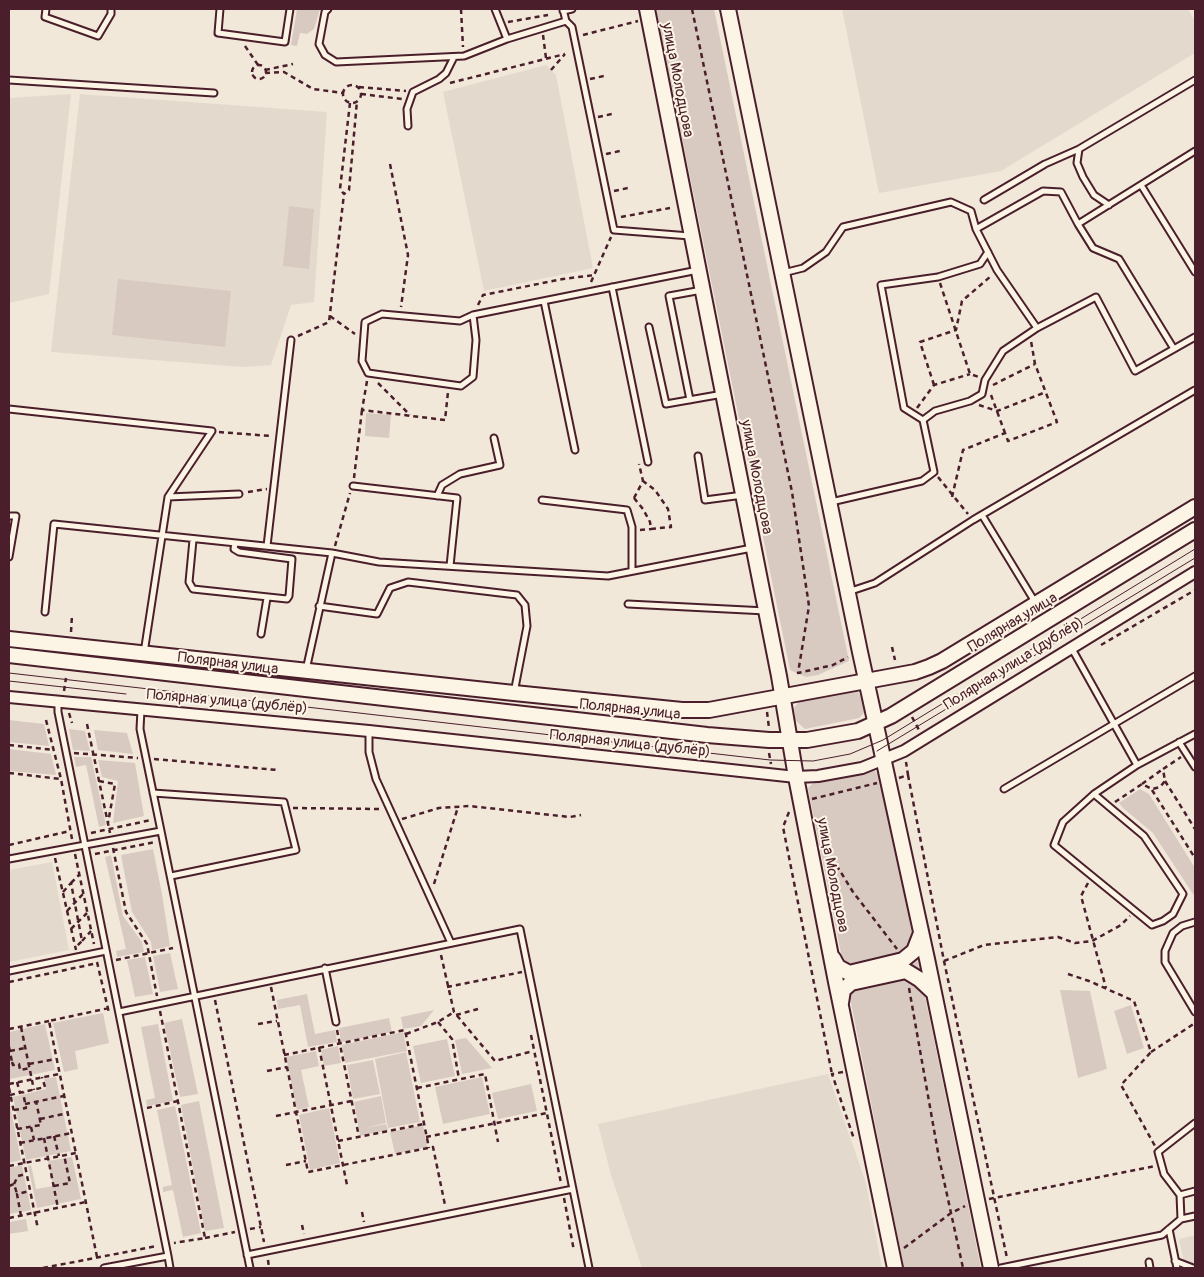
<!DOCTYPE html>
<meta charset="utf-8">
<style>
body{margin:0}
#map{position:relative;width:1204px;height:1277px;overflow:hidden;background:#f1e8da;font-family:Pangolin,sans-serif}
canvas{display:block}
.frame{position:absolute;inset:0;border:10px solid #4a1f2b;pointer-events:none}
</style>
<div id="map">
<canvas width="1204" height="1277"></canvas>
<div class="frame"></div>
</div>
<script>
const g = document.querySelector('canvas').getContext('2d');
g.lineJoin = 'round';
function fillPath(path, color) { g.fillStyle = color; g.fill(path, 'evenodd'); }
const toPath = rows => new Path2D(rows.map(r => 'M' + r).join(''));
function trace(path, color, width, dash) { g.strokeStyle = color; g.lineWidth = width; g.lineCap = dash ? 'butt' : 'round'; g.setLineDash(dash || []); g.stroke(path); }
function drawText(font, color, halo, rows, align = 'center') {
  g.font = font + ' Pangolin,sans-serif'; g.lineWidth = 4; g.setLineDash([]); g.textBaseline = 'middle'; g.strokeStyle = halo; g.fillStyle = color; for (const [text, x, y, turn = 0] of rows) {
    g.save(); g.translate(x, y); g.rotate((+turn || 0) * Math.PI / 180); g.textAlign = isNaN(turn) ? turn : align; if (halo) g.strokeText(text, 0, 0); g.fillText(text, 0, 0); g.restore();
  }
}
fillPath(toPath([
 [842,9,1188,9,1195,21,1195,53,1001,171,879,193],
 [546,65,556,75,593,268,484,291,443,92],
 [71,94,49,294,9,303,9,98],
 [80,94,327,112,314,302,291,305,271,365,243,367,51,352],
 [52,862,69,950,9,962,9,870],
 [828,1074,866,1183,882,1268,642,1268,611,1175,598,1124],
 [1195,1235,1195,1268,1185,1268,1179,1239]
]), '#e4d9cd');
fillPath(toPath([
 [297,9,320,9,314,29,307,34,300,33,297,46,291,45],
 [656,9,714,9,849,661,818,675,806,677,790,670],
 [289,206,314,209,309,269,283,266],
 [118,279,231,291,225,347,112,335],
 [366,413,391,415,389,438,365,436],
 [852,689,857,690,865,706,864,713,859,718,805,729,795,720,794,708,800,700],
 [9,720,44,724,49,746,9,742],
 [69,729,85,731,90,751,73,750],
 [94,730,127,733,133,754,98,750],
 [9,749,51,754,56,775,9,771],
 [74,757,91,757,106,825,99,827,86,765,76,767],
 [98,760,135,763,144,816,113,823,118,781,102,777],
 [871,771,875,771,880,778,981,1268,904,1268,808,788,815,781],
 [1140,789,1149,794,1195,868,1195,897,1153,833,1123,808,1119,803],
 [153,849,162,894,170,946,152,950,151,942,132,912,121,855],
 [111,855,123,916,142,942,144,952,117,957,116,951,126,949,105,857],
 [170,953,178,989,160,992,153,956],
 [145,957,153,994,135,997,127,960],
 [1060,990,1090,991,1107,1069,1078,1078],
 [307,994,315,1034,335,1030,337,1042,308,1047,300,1005,278,1009,277,1000],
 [1131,1005,1144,1048,1127,1054,1114,1011],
 [434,1010,421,1026,403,1029,401,1017],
 [103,1013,109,1043,75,1051,78,1069,64,1072,53,1023],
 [389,1018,392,1032,341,1042,339,1028],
 [182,1019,198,1094,180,1097,164,1023],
 [45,1024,55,1070,10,1079,9,1032],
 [158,1024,173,1101,147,1106,146,1100,155,1098,141,1027],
 [403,1032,407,1051,345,1063,342,1045],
 [466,1038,492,1068,462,1074,455,1040],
 [447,1039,455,1076,421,1083,413,1046],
 [338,1046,341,1063,324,1066,321,1050],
 [316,1051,319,1066,301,1070,309,1107,297,1110,286,1057],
 [406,1052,420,1122,388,1128,375,1059],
 [373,1060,380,1094,353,1099,347,1065],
 [56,1077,71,1151,26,1160,13,1097,46,1089,44,1079],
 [482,1077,490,1114,443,1124,435,1087],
 [531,1084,537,1111,498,1119,492,1093],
 [381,1096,386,1123,365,1128,386,1124,388,1130,360,1136,354,1102],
 [9,1100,21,1160,9,1163],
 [199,1101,224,1228,205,1231,181,1105],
 [175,1106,201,1233,183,1237,173,1190,163,1192,163,1187,172,1185,157,1110],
 [329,1108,340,1163,310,1170,299,1115],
 [423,1125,427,1147,395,1154,390,1132],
 [72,1157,81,1199,37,1208,28,1166,31,1165,36,1189,53,1186,48,1161],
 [22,1165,31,1210,9,1214,9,1168],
 [26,1219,28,1231,9,1234,9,1222]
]), '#d8cac0');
const lane = toPath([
 [46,9,45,17,98,36,111,14,111,9],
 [220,9,218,33,285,42,290,9],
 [328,9,325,12,319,44,325,55,336,62,464,56,507,39,566,21,563,9],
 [495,9,507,39],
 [563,11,572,9],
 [566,21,572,27,614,230,690,236],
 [9,80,214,93],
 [408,126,407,109,413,92,439,79,446,73,454,57],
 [1141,185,1195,272],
 [984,200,1045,164,1079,149],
 [1109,205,1094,195,1083,177,1077,163,1079,149,1195,80],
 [976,229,1043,191,1061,192,1078,224],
 [783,273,803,268,826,252,843,227,951,202,971,211,976,229,997,270,1037,328],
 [612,287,648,462],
 [544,301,575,450],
 [382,314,460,321,473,315,476,340,473,377,461,386,368,373,362,361,365,322,382,314],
 [473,315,698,270],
 [649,327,666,404,723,394],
 [1174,349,1119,259,1093,248,1078,224,1195,151],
 [690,400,669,296,702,290],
 [9,409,212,431,168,497,144,653],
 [923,420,935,411,970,401,982,394,985,380,1003,351,1037,328,1096,297,1135,371,1195,337],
 [923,420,904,408,881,285,938,277,980,264,988,252],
 [698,456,705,500,743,495],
 [353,486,457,498,450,566],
 [437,496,442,485,460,474,500,465,494,438],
 [168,497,239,494],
 [542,500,627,510,632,527,632,571],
 [831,502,922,481,934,472,923,420],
 [982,515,1035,602],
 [9,516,16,516,9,557],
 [193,540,189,582,193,589,287,599,289,596,292,559,239,552,234,549,235,543],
 [267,546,291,340],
 [848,592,875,583,973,520,1195,390],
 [628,604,766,611],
 [319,606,377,614,390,588,408,582,517,595,525,605,527,626,514,693],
 [45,612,54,524,332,553,379,562,608,576,752,548],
 [261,634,267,598],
 [1071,647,1137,765,1094,794],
 [306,670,332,553],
 [58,702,58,712,168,1256,104,1268],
 [141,710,140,729,161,831],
 [369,731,369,752,376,779,451,943],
 [1179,742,1195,767],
 [1137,765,1195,734],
 [1004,789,1195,676],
 [153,793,284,802,296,850,171,876],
 [1094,794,1144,836,1183,894,1173,914,1163,921,1152,925,1054,845,1063,822,1094,794],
 [9,859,161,831,250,1268],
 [1195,922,1182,926,1173,933,1165,951,1165,962,1195,1012],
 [325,968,336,1022],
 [9,971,106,951],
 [119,1012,520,929,589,1268],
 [1195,1123,1158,1152,1164,1174,1180,1195,1195,1191],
 [1180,1195,1181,1219],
 [1169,1229,1177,1268],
 [247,1255,573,1189],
 [168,1256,170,1268],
 [1175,1261,1193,1268],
 [1149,1262,1150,1268],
 [1001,1268,1162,1235,1181,1219,1195,1216]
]);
const street = toPath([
 [9,697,369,731,796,777,818,776,862,768,904,751,1195,572]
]);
const secondary = toPath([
 [647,9,779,676,796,777,836,982,895,1268],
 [728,9,860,652,927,959,991,1268],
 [9,639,514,693,682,710,709,710,915,672,929,667,942,661,1195,507],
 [9,655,707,735,769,740,807,740,858,731,891,716,1195,530],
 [833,958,838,967,849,973,903,960,914,951,921,933],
 [841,1003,843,990,851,983,906,971,919,979,934,993]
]);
trace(lane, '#4a1f2b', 9);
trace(street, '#4a1f2b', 14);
trace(secondary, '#4a1f2b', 18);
trace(toPath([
 [461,9,463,47],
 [692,9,792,492,809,606,798,673,833,665,848,657],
 [508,22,548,15],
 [543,35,546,58],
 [583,35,638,21],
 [245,46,258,65],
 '252 72a7 7 0 1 1 14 0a7 7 0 1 1-14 0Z',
 [265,70,293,64],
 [551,70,565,54],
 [265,73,284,72,313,89,343,93],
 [590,79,604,76],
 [450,83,565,54],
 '343 94a9 9 0 1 1 18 0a9 9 0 1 1-18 0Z',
 [359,87,406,91],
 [361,94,402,99],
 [350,103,340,189,344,194,349,190,357,101],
 [598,117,612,114],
 [606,154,620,151],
 [390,164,408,255,401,307],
 [614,191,628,188],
 [621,217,670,208],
 [591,282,611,237],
 [940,283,970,374,979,377],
 [478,305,483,295,563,279,595,275],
 [330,316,355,334],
 [298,336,329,322,344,194],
 [367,381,362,410,445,420,448,392],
 [378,383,410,415],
 [934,385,920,342,956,330,962,301,991,276],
 [993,385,1035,364],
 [991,395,1005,433],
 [979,405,997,411,1046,392],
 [917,408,934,385,970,374],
 [219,432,271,436],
 [938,477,968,514],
 [354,478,362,410],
 [248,492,267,489],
 [952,497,963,450,1005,433,1008,441,1057,422,1035,364,1031,341],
 [634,498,643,509,650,522,651,529,671,527,668,509,655,490,643,481],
 [634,498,643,481,639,464],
 [640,530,651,529],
 [335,546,350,493],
 [71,632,72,615],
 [1101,645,1195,590],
 [892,647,895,660],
 [64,691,66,678],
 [767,712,769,728],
 [69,713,72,723],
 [912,717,919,730],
 [46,720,61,779,72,839],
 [87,724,110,833],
 [9,745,54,750],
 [74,753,138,758],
 [769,753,771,764],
 [154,759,277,770],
 [9,773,61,779],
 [908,775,944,961,1007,1258],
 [899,778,908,775,906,762],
 [99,781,115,784,108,823],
 [1165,781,1195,829],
 [1142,784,1163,769],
 [1152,790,1195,858],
 [812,799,877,783],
 [1115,802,1142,784,1152,789,1160,787,1165,781,1163,769,1181,757],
 [293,808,380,809],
 [789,812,783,827,832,1074],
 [402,819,439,808,469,806,570,817,581,815],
 [91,833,151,820],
 [822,833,824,845,853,892,897,949],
 [9,845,70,831],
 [113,848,126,912,147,944,157,996],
 [75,854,94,944],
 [95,854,155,842],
 [55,858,76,950],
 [71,883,79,875],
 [1088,883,1081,896,1106,988],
 [434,884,458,807],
 [63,892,71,883,82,941,75,948],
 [67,911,83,894],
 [71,929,87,913],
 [82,941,91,931],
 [441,955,454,1012,495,1061,533,1051],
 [116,960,173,948],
 [944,961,984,945,1058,937,1075,943,1092,941,1121,925,1130,916],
 [97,962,109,1013],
 [1068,974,1089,981,1134,1001,1151,1052,1121,1085,1155,1146],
 [9,982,98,963],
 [271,987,308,1172,433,1147,445,1205],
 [447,987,522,972],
 [909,988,939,1158,963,1268],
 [215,1000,264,1242],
 [160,1011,205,1238,174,1243],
 [456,1015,478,1009],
 [438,1022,452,1039,459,1079],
 [258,1024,277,1021],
 [21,1027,34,1090],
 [9,1029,49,1021],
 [337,1030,359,1137],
 [406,1034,438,1022,454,1012],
 [531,1035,561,1183],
 [9,1047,12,1062,9,1063],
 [319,1047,347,1185],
 [10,1051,25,1048],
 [1151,1052,1195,1023],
 [284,1055,405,1030,429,1148],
 [12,1062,13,1065,19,1064,20,1070,30,1068],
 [29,1064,56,1059],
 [267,1071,287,1067],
 [843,1072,832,1074,854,1139],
 [17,1082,20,1093],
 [9,1084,59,1074],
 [9,1088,38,1229],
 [417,1088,485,1074,498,1142],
 [10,1095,45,1087,42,1077],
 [25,1104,64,1096],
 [147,1108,178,1101],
 [14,1110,26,1108,23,1092],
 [276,1116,352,1101],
 [40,1119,68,1113],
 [31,1127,34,1140],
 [17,1129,41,1125,36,1101],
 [54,1136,59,1156],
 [426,1137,547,1113],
 [44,1138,58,1208],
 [338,1141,424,1124],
 [20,1143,72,1133],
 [286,1165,306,1161],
 [9,1166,76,1153],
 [14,1184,18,1176,26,1174],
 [9,1186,14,1184,17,1194],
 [54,1186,70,1183,64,1155],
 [564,1198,574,1251],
 [989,1199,1155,1166],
 [362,1212,364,1222],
 [21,1216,17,1194,30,1191],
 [9,1218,86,1202],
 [302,1225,304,1234],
 [250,1229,261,1227],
 [205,1238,235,1232],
 [904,1248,951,1213,965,1206],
 [97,1257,49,1021,109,1008],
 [268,1260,269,1268],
 [43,1268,157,1246]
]), '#4a1f2b', 2.5, [5, 4]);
trace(lane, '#fcf5e5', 5);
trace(street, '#fcf5e5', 10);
trace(secondary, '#fcf5e5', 14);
trace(toPath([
 [9,673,770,760,813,761,850,754,883,740,1195,549],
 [9,681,126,694],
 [877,751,1195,558]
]), '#4a1f2b', 1);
drawText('15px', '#4a1f2b', '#fcf5e5', [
 ["улица Молодцова",677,80,79],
 ["улица Молодцова",756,477,79],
 ["Полярная улица",1013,623,-31],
 ["Полярная улица",228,664,7],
 ["Полярная улица (дублёр)",1014,664,-32],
 ["Полярная улица (дублёр)",227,702,5],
 ["Полярная улица",630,710,6],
 ["Полярная улица (дублёр)",630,744,6],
 ["улица Молодцова",832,875,79]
]);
</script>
